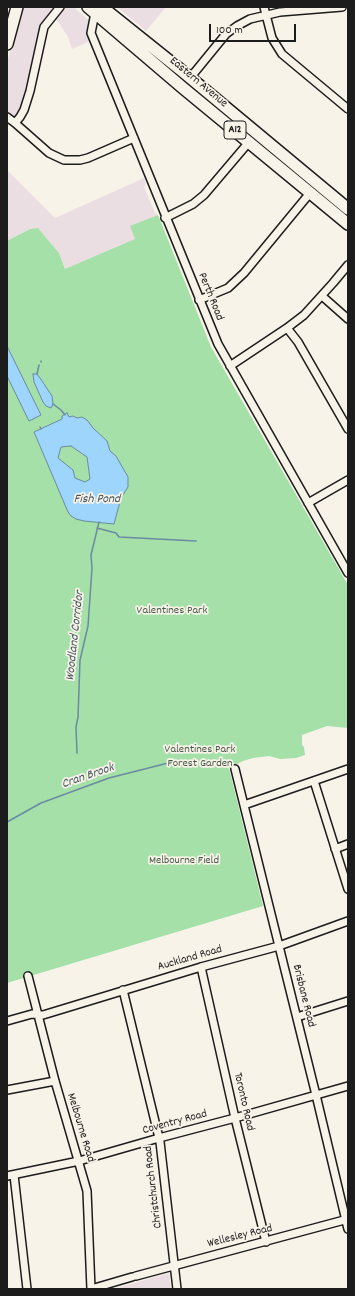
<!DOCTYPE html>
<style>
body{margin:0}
#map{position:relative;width:355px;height:1296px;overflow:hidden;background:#f7f3e8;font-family:Dekko,sans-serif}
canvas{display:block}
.frame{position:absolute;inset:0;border:8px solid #1c1c1c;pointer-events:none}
.scale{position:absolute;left:209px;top:24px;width:87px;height:18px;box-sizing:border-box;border:2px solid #1c1c1c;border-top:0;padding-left:5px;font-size:12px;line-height:14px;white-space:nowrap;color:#1c1c1c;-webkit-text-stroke:3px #f7f3e8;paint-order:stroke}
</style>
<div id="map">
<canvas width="355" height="1296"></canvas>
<div class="frame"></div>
<div class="scale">100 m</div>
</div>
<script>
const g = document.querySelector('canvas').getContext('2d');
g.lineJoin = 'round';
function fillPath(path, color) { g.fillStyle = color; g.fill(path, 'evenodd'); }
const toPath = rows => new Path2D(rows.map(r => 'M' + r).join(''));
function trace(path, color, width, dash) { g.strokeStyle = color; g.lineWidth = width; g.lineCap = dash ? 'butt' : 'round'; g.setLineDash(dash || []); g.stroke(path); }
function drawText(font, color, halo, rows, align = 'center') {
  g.font = font + ' Dekko,sans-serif'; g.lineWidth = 3.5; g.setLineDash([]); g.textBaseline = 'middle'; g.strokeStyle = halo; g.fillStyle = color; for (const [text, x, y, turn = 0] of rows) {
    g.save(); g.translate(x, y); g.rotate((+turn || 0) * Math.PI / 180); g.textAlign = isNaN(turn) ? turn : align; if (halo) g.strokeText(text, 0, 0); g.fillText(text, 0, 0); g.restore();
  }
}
fillPath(toPath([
 [21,7,73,7,92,23,93,40,72,49,68,37,59,23,54,18,46,26,20,122,7,113,7,63],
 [117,7,166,7,146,31],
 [7,170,55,218,144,178,146,184,144,187,155,213,159,216,113,389,59,253,38,228,30,229,7,241],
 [169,1273,171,1289,111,1289,117,1288]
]), '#ebdee3');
fillPath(toPath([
 [158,215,211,347,348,585,348,728,327,726,302,735,302,745,304,747,305,755,296,758,280,759,269,756,253,758,243,761,229,768,263,906,7,983,7,241,30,229,38,228,59,253,65,269,135,239,130,226]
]), '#a4e0a7');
const water = toPath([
 [7,346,41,415,29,421,7,376,7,346],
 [33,374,37,374,40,378,52,396,53,404,51,408,46,406,43,402,34,382,33,374],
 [67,413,69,417,73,416,77,418,82,417,87,420,93,428,107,441,110,451,116,456,128,477,128,487,121,498,114,524,84,521,76,519,71,516,68,512,34,432,62,419,62,416,67,413],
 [71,446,87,457,90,479,85,482,75,478,73,470,58,458,61,447,71,446]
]);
fillPath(water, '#9ed5fd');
trace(water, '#6a8ba3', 1);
trace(toPath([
 [41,362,41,361],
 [37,374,39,365],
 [53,404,61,410,65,415],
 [40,427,41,429],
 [97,528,116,533,119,537,196,541],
 [77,753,76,727,78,717,80,660,88,626,92,568,91,555,99,522],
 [7,822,41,803,109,778,180,760]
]), '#6a8ba3', 1.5);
const minor = toPath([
 [264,7,272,38,282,54,348,109],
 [95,13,91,33,218,344,348,573],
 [190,78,226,34,237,26,250,19,280,12,342,7],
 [7,117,15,123,49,153,64,160,80,160,88,158,134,138],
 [15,123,20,117,24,110,30,91,44,27,60,7],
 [165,218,193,204,204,195,249,142],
 [322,296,348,319],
 [199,300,228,288,244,273,310,193],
 [287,328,298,342,348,429],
 [230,366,287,328,304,315,333,283,348,265],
 [308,503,348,480],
 [235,769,316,1095,348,1229],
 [314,781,348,889],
 [244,805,348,769],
 [335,849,348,844],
 [201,967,235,1118,266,1242],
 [28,976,55,1081,87,1191,91,1289],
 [123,990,160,1142,177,1289],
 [297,1017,348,1001],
 [7,1021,32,1014,43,1015,201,967,279,946,348,921],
 [7,1090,55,1081],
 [14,1175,27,1289],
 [7,1176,79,1161,159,1138,235,1118,348,1086],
 [136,1276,348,1219],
 [91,1289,132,1277]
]);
const primary = toPath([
 [7,44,17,7]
]);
const trunk = toPath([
 [88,7,183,88,348,224],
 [102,7,182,71,348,209]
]);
trace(minor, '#1c1c1c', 10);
trace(primary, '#1c1c1c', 14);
trace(trunk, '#1c1c1c', 14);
trace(minor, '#f7f3e8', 7);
trace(primary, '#f7f3e8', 11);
trace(trunk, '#f7f3e8', 11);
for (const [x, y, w] of [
 [235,130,22]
]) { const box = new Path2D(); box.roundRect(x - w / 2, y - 9, w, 18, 3); g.fillStyle = '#f7f3e8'; g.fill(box); trace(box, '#1c1c1c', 1); }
drawText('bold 11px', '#1c1c1c', null, [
 ["A12",235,130]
]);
drawText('12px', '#1c1c1c', '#f7f3e8', [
 ["Eastern Avenue",198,83,40],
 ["Perth Road",210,297,68],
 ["Auckland Road",190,959,-16],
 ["Brisbane Road",303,996,76],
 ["Toronto Road",243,1102,77],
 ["Coventry Road",175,1123,-15],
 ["Melbourne Road",80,1128,73],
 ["Christchurch Road",154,1187,-97],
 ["Wellesley Road",240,1237,-14]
]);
drawText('12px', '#455746', '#f7f3e8', [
 ["Valentines Park",172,611],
 ["Valentines Park",200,750],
 ["Forest Garden",200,764],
 ["Melbourne Field",184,861]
]);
drawText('italic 13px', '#435460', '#f7f3e8', [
 ["Fish Pond",97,500],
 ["Woodland Corridor",76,636,-84],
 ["Cran Brook",88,777,-19]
]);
</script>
